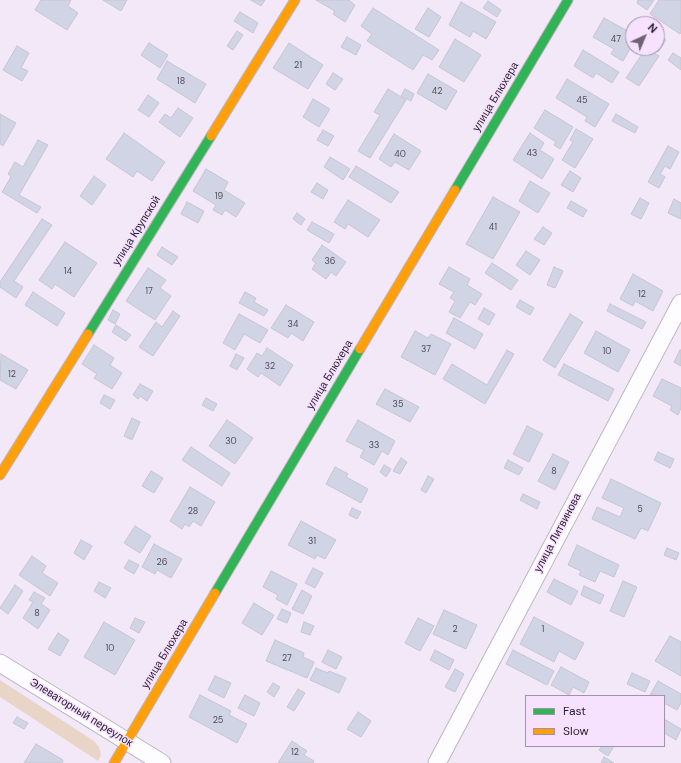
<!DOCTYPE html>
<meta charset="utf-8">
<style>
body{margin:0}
#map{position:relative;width:681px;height:763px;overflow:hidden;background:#f3e8f8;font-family:"DM Sans",sans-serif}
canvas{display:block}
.legend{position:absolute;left:525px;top:695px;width:140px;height:52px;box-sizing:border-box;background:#f6e1ff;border:1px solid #a392a9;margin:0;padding:5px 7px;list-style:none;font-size:12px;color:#261c29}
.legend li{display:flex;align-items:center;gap:8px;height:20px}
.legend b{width:20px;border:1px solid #a392a9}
.north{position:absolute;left:625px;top:16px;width:40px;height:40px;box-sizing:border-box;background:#f6e1ff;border:1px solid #a392a9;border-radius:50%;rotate:44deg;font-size:11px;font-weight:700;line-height:16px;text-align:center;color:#261c29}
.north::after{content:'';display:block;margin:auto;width:14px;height:18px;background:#6e6371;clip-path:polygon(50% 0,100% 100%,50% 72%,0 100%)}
</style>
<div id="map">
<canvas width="681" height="763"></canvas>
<ul class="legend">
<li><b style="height:5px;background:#30b455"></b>Fast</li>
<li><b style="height:5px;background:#ff9f0a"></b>Slow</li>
</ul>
<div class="north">N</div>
</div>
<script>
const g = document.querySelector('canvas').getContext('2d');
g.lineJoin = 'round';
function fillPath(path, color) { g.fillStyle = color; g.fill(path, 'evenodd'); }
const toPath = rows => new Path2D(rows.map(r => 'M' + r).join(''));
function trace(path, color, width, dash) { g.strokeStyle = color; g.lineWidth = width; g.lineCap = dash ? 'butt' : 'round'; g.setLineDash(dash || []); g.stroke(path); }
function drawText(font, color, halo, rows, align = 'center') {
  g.font = font + ' "DM Sans",sans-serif'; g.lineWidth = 3; g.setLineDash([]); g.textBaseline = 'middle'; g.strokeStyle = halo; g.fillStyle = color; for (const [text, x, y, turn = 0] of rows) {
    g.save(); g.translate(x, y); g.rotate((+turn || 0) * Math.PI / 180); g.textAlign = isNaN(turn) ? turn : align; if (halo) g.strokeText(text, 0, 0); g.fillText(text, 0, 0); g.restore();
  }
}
fillPath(toPath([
 [0,680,94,741,99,747,101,755,98,761,0,697]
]), '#e9d5c8');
const building = toPath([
 [41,0,71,0,68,6,78,13,67,30,35,10,41,0],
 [103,0,127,0,121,11,103,0],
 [251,0,265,0,261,6,251,0],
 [316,0,349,0,355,5,345,22,333,14,335,11,316,0],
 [638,0,654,0,647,10,637,3,638,0],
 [659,0,681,0,681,32,680,34,650,14,659,0],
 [488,1,501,10,497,17,483,8,488,1],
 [461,2,496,22,486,39,473,31,470,37,449,25,461,2],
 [373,8,439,50,432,60,423,55,413,70,367,41,372,34,361,26,373,8],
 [428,8,441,17,429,37,415,29,428,8],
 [240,12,258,23,253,33,234,21,240,12],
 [604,18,633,34,633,44,623,61,611,54,614,49,593,37,604,18],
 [237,31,243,35,233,50,227,46,237,31],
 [657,34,666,40,658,52,652,48,657,48,657,34],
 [347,37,361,45,356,55,341,47,347,37],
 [455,39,481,55,464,82,439,67,455,39],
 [149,43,168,55,160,68,141,55,149,43],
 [289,43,323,65,308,89,273,68,289,43],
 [17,46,29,53,21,68,28,71,22,81,3,70,17,46],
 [646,48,659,56,639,86,626,78,646,48],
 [583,50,619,72,612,83,596,73,593,78,574,66,583,50],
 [673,53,681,58,681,70,668,60,673,53],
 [167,61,206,84,195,103,157,79,167,61],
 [333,73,343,79,335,90,326,84,333,73],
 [428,74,457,91,446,110,417,93,428,74],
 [567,79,609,104,595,127,585,121,587,117,556,98,567,79],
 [388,89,406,100,370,158,358,151,380,115,374,112,388,89],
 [405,89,414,94,411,101,401,96,405,89],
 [148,95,159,103,149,117,138,110,148,95],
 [313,99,330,109,319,127,303,117,313,99],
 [178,108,193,118,180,137,159,122,165,114,171,118,178,108],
 [545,110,573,127,560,149,554,145,556,142,534,128,545,110],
 [0,114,16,123,3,146,0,144,0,114],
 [616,114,638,127,635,133,612,121,616,114],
 [576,129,593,139,575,168,562,160,573,142,570,140,576,129],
 [323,130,334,136,328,146,317,140,323,130],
 [124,133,165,162,152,181,137,171,133,177,106,159,124,133],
 [530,133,544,143,540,150,554,159,542,179,513,160,530,133],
 [394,134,421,151,409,170,395,162,391,167,379,159,394,134],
 [38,140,48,145,19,195,41,207,37,213,2,192,11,177,8,174,15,162,23,167,38,140],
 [668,146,679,152,670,169,665,166,660,174,665,177,659,188,648,182,668,146],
 [330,157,350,169,343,180,324,167,330,157],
 [356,166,399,192,391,203,349,177,356,166],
 [206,169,228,182,224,190,245,203,236,217,225,210,222,215,213,210,216,205,193,191,206,169],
 [570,171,581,178,573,192,561,185,570,171],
 [94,176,106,185,92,205,80,196,94,176],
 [530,181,550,193,538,213,519,201,530,181],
 [317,183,328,190,323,199,311,192,317,183],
 [493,197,520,212,493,259,466,244,493,197],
 [640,198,649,203,641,219,631,214,640,198],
 [674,199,681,203,681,219,668,213,674,199],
 [348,200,380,220,368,237,348,224,345,229,334,222,348,200],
 [571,201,587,210,583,217,567,208,571,201],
 [187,202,204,211,198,223,181,214,187,202],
 [297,213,305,219,301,225,293,219,297,213],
 [42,219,52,225,14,281,23,287,16,298,0,287,0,282,42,219],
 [312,222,334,234,329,243,307,230,312,222],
 [543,227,552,233,544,245,534,239,543,227],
 [65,242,97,263,74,297,55,284,52,289,39,280,65,242],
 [322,245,346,262,336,276,331,272,326,279,312,269,316,263,312,260,322,245],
 [162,247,178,257,172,265,157,255,162,247],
 [526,251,540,260,530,275,516,265,526,251],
 [492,263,518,280,511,290,485,273,492,263],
 [449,267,470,279,467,285,482,294,475,305,470,302,460,318,449,312,455,301,450,298,454,292,439,284,449,267],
 [554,267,563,271,555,288,547,285,554,267],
 [148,268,166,280,160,288,171,296,155,320,126,301,148,268],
 [633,274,663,291,653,311,635,301,633,306,620,299,633,274],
 [33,292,65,313,57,326,25,305,33,292],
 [245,292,256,298,254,302,268,310,264,316,239,303,245,292],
 [520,300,534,308,530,315,516,307,520,300],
 [610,304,646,322,642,329,607,311,610,304],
 [286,305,314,322,303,341,291,333,288,338,271,328,286,305],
 [484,308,495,314,489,325,478,319,484,308],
 [113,310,120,314,115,324,108,320,113,310],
 [173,311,180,316,153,356,139,347,156,322,162,327,173,311],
 [239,314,268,330,260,343,244,334,235,350,223,343,239,314],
 [570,314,583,322,555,368,543,360,570,314],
 [454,318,483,334,475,349,446,333,454,318],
 [116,325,131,335,126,341,112,332,116,325],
 [415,331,428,338,431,334,451,344,435,375,401,357,415,331],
 [596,331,630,350,618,372,584,353,596,331],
 [94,345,114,358,110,365,122,373,112,389,94,378,97,374,82,364,94,345],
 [267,348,293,365,280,386,261,373,258,377,247,369,257,353,262,356,267,348],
 [507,350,514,354,485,404,443,379,452,364,487,385,507,350],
 [680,350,681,350,681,366,674,362,680,350],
 [1,354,28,370,16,389,0,380,1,354],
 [236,354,244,358,237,370,230,366,236,354],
 [564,364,614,389,608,401,558,375,564,364],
 [662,379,681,388,681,408,678,415,670,410,672,406,653,396,662,379],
 [140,384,153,391,147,401,140,396,138,399,133,395,140,384],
 [385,389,419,407,410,422,376,404,385,389],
 [104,395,115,400,110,409,100,403,104,395],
 [206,398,217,404,213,411,202,405,206,398],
 [132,418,140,422,132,440,124,436,132,418],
 [227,420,253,438,235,464,209,446,227,420],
 [358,420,395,441,388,455,382,451,374,465,360,457,364,450,346,441,358,420],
 [527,426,543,434,529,462,513,454,527,426],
 [191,447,230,473,222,486,182,460,191,447],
 [658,452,674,459,670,468,654,460,658,452],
 [553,454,569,462,555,490,538,481,553,454],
 [401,458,407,462,400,474,393,471,401,458],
 [508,460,523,468,519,475,504,468,508,460],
 [384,465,391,469,386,477,380,472,384,465],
 [335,467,348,474,346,477,368,489,361,503,326,484,335,467],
 [151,471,163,478,154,493,142,486,151,471],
 [428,476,434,479,426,493,421,490,428,476],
 [611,479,661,503,648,531,641,528,635,539,592,519,597,507,620,517,624,508,602,498,611,479],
 [190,487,215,502,201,526,193,521,189,527,185,524,182,529,170,521,190,487],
 [523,494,540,502,537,509,520,500,523,494],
 [352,508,361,512,357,519,349,515,352,508],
 [301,521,336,540,325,559,317,555,315,559,288,545,301,521],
 [135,526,151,536,140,553,124,543,135,526],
 [81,540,92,546,84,560,74,553,81,540],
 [154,544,182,559,171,578,157,570,155,574,142,567,154,544],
 [577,545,619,565,614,577,600,571,595,582,579,575,581,571,568,565,577,545],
 [667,548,679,553,676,560,664,555,667,548],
 [32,556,46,566,42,573,58,583,50,596,19,575,32,556],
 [129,560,139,565,134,574,124,568,129,560],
 [313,568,323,573,315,588,305,583,313,568],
 [271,571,297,584,287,605,276,599,278,595,263,587,271,571],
 [554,579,578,591,571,605,547,592,554,579],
 [623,581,637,587,624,617,610,611,623,581],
 [99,582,111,588,105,598,94,591,99,582],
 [15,585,23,591,8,614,0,608,15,585],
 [584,586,604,595,600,604,581,595,584,586],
 [302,590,312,596,303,614,292,609,302,590],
 [34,592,45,598,41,604,50,610,38,629,23,618,33,602,29,600,34,592],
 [254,603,274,615,262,635,242,623,254,603],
 [282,609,291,613,287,623,277,619,282,609],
 [444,610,477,625,466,649,433,634,444,610],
 [534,617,584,643,575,660,559,651,554,662,520,644,534,617],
 [135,618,145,622,139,633,130,628,135,618],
 [418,618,434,626,420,651,405,643,418,618],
 [104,622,135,640,115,675,84,657,104,622],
 [304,622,314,626,310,635,301,632,304,622],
 [58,633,69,640,60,656,48,649,58,633],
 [670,636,681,642,681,676,655,661,670,636],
 [275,640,304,653,303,657,314,662,307,678,266,661,275,640],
 [328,650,342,657,336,669,322,662,328,650],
 [435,650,454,660,449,670,430,660,435,650],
 [513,650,554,671,547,685,506,664,513,650],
 [561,667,589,682,584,693,573,687,569,695,551,685,561,667],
 [316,668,328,673,329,671,346,678,339,693,310,680,316,668],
 [455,669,464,674,455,692,445,687,455,669],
 [632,673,650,681,645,692,627,684,632,673],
 [215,676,231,683,224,698,208,690,215,676],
 [658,681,681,694,681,703,677,710,664,703,664,696,650,695,658,681],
 [273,683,280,687,274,697,267,692,273,683],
 [298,689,305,693,294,711,287,707,298,689],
 [200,695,231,711,229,715,247,724,237,743,189,717,200,695],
 [245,695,260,703,254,716,238,708,245,695],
 [358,712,371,721,361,737,347,729,358,712],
 [17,717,28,723,24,729,13,723,17,717],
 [664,719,681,729,676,740,664,733,664,719],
 [292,741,307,751,304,755,314,761,313,763,278,763,292,741],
 [36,744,63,760,62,763,24,763,36,744],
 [602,746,614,746,608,756,599,750,602,746],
 [604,757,614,763,601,763,604,757]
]);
fillPath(building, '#d1d4e5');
trace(building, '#c5c5d3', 1);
const street = toPath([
 [0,663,162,763],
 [437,763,681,303]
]);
const fast = toPath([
 [455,190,568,0],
 [88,334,211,136],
 [215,593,360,349]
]);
const slow = toPath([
 [211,136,295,0],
 [360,349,455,190],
 [0,475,88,334],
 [114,763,215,593]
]);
trace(street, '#bfb5c3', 19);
trace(fast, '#bfb5c3', 11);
trace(slow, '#bfb5c3', 11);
trace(street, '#fdfcfe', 17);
trace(fast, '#30b455', 9);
trace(slow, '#ff9f0a', 9);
drawText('9px', '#514a58', null, [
 ["47",616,40],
 ["21",298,66],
 ["18",181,82],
 ["42",437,92],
 ["45",582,101],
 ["43",532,154],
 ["40",400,155],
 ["19",219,197],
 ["41",493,228],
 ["36",330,262],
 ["14",68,272],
 ["17",149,292],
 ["12",642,295],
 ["34",293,325],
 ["37",426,350],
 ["10",607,352],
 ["32",270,367],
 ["12",12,375],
 ["35",398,405],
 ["30",231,442],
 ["33",374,446],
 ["8",554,472],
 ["5",640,510],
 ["28",193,512],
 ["31",312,542],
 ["26",162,563],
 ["8",37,614],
 ["2",455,630],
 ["1",543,630],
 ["10",110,649],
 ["27",287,659],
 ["25",218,721],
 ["12",295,753]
]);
drawText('11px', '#261c29', '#f6e1ff', [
 ["улица Блюхера",496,97,-59],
 ["улица Крупской",137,231,-58],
 ["улица Блюхера",330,375,-59],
 ["улица Литвинова",558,533,-62],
 ["улица Блюхера",165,654,-59],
 ["Элеваторный переулок",81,713,32]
]);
</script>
